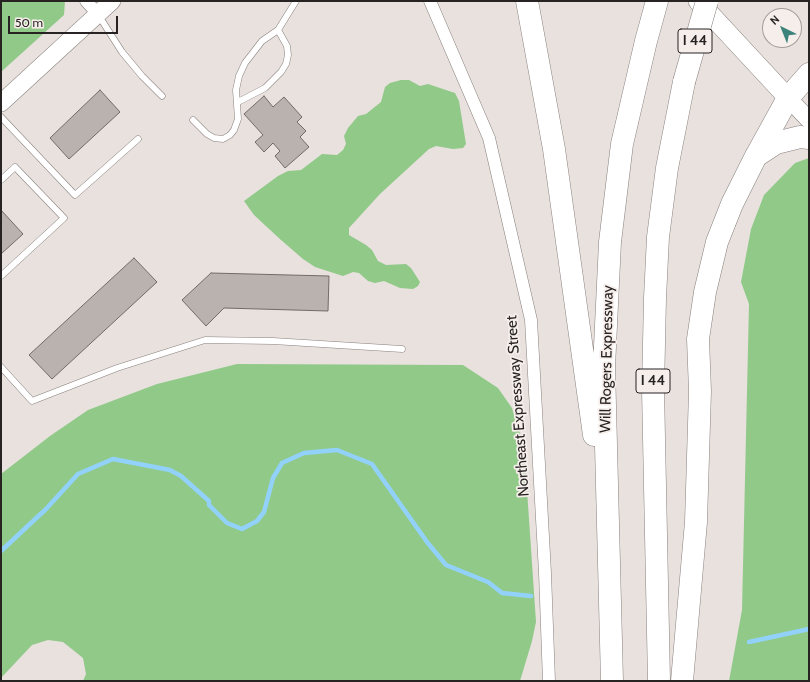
<!DOCTYPE html>
<style>
body{margin:0}
#map{position:relative;width:810px;height:682px;overflow:hidden;background:#e8e1de;font-family:Cabin,sans-serif}
canvas{display:block}
.frame{position:absolute;inset:0;border:2px solid #262322;pointer-events:none}
.north{position:absolute;left:762px;top:8px;width:40px;height:40px;box-sizing:border-box;background:#f6eeeb;border:1px solid #a39d9b;border-radius:50%;rotate:317deg;font-size:11px;font-weight:700;line-height:16px;text-align:center;color:#262322}
.north::after{content:'';display:block;margin:auto;width:14px;height:18px;background:#3c837b;clip-path:polygon(50% 0,100% 100%,50% 72%,0 100%)}
.scale{position:absolute;left:8px;top:16px;width:110px;height:18px;box-sizing:border-box;border:2px solid #262322;border-top:0;padding-left:5px;font-size:12px;line-height:14px;white-space:nowrap;color:#262322;-webkit-text-stroke:3px #f6eeeb;paint-order:stroke}
</style>
<div id="map">
<canvas width="810" height="682"></canvas>
<div class="frame"></div>
<div class="north">N</div>
<div class="scale">50 m</div>
</div>
<script>
const g = document.querySelector('canvas').getContext('2d');
g.lineJoin = 'round';
function fillPath(path, color) { g.fillStyle = color; g.fill(path, 'evenodd'); }
const toPath = rows => new Path2D(rows.map(r => 'M' + r).join(''));
function trace(path, color, width, dash) { g.strokeStyle = color; g.lineWidth = width; g.lineCap = dash ? 'butt' : 'round'; g.setLineDash(dash || []); g.stroke(path); }
function drawText(font, color, halo, rows, align = 'center') {
  g.font = font + ' Cabin,sans-serif'; g.lineWidth = 3.5; g.setLineDash([]); g.textBaseline = 'middle'; g.strokeStyle = halo; g.fillStyle = color; for (const [text, x, y, turn = 0] of rows) {
    g.save(); g.translate(x, y); g.rotate((+turn || 0) * Math.PI / 180); g.textAlign = isNaN(turn) ? turn : align; if (halo) g.strokeText(text, 0, 0); g.fillText(text, 0, 0); g.restore();
  }
}
fillPath(toPath([
 [1,1,65,1,64,15,1,72],
 [401,80,409,80,420,86,428,84,455,93,459,101,466,144,463,148,453,149,436,146,429,149,380,194,349,228,349,235,366,245,372,250,378,261,386,265,406,264,411,268,420,282,418,286,413,289,400,288,384,281,375,283,368,281,359,273,353,272,343,276,315,267,303,259,281,240,254,215,244,201,278,176,288,171,301,170,322,154,337,155,343,150,346,144,344,136,348,128,358,116,366,114,381,102,385,87,390,83],
 [809,158,809,681,729,681,742,610,749,304,741,282,751,229,764,195,795,163],
 [237,364,463,365,498,388,512,408,524,446,536,622,532,641,520,681,83,681,86,674,83,658,63,642,48,640,32,645,1,678,1,474,50,436,88,410,157,384]
]), '#91c989');
trace(toPath([
 [1,551,46,509,78,474,113,459,170,470,181,476,209,501,209,505,227,523,242,529,257,521,264,512,273,478,282,463,304,453,337,450,372,464,427,542,446,565,488,582,502,593,531,596],
 [749,642,809,629]
]), '#92d2fa', 4.5);
const building = toPath([
 [100,90,120,112,69,159,50,138,100,90],
 [264,96,273,107,284,97,302,117,297,122,306,131,300,137,309,147,285,168,275,156,280,151,273,143,264,152,255,142,263,135,244,114,264,96],
 [1,210,23,234,1,254,1,210],
 [134,258,157,282,52,379,29,355,134,258],
 [211,273,329,276,328,311,224,308,206,326,182,300,211,273]
]);
fillPath(building, '#b9b2af');
trace(building, '#716a67', 1);
const service = toPath([
 [99,16,122,52,142,76,162,96],
 [238,102,265,88,281,72,286,64,288,55,287,46,278,30],
 [1,117,75,195,138,139],
 [193,120,207,134,214,138,223,139,230,135,234,130,238,119,236,90,239,76,245,63,262,41,278,30,296,1],
 [1,180,15,167,64,218,1,276],
 [1,367,32,401,117,368,205,340,273,341,402,349]
]);
const minor = toPath([
 [86,1,98,14],
 [430,1,489,138,531,320,545,573,549,681]
]);
const secondary = toPath([
 [788,98,809,120],
 [1,103,112,1]
]);
const primary = toPath([
 [698,1,788,98]
]);
const motorway = toPath([
 [527,1,554,149,594,435],
 [756,156,776,143,800,137,809,138],
 [612,681,604,367,610,242,622,144,646,41,657,1],
 [659,681,653,389,655,298,658,237,667,168,684,82],
 [682,681,696,522,700,391,698,339,705,292,717,242,732,204,756,156,788,98,809,74]
]);
trace(service, '#88817e', 7);
trace(minor, '#88817e', 13);
trace(secondary, '#88817e', 18);
trace(primary, '#88817e', 20);
trace(motorway, '#88817e', 23);
trace(service, '#fff', 6);
trace(minor, '#fff', 12);
trace(secondary, '#fff', 17);
trace(primary, '#fff', 19);
trace(motorway, '#fff', 22);
const motorwayBridge = toPath([
 [684,82,707,1]
]);
trace(motorwayBridge, '#88817e', 23, []);
trace(motorwayBridge, '#fff', 22);
for (const [x, y, w] of [
 [695,41,34],
 [653,381,34]
]) { const box = new Path2D(); box.roundRect(x - w / 2, y - 12, w, 24, 3); g.fillStyle = '#f6eeeb'; g.fill(box); trace(box, '#262322', 1); }
drawText('bold 14px', '#262322', null, [
 ["I 44",695,41],
 ["I 44",653,381]
]);
drawText('15px', '#262322', '#f6eeeb', [
 ["Will Rogers Expressway",607,359,-89],
 ["Northeast Expressway Street",518,406,-94]
]);
</script>
